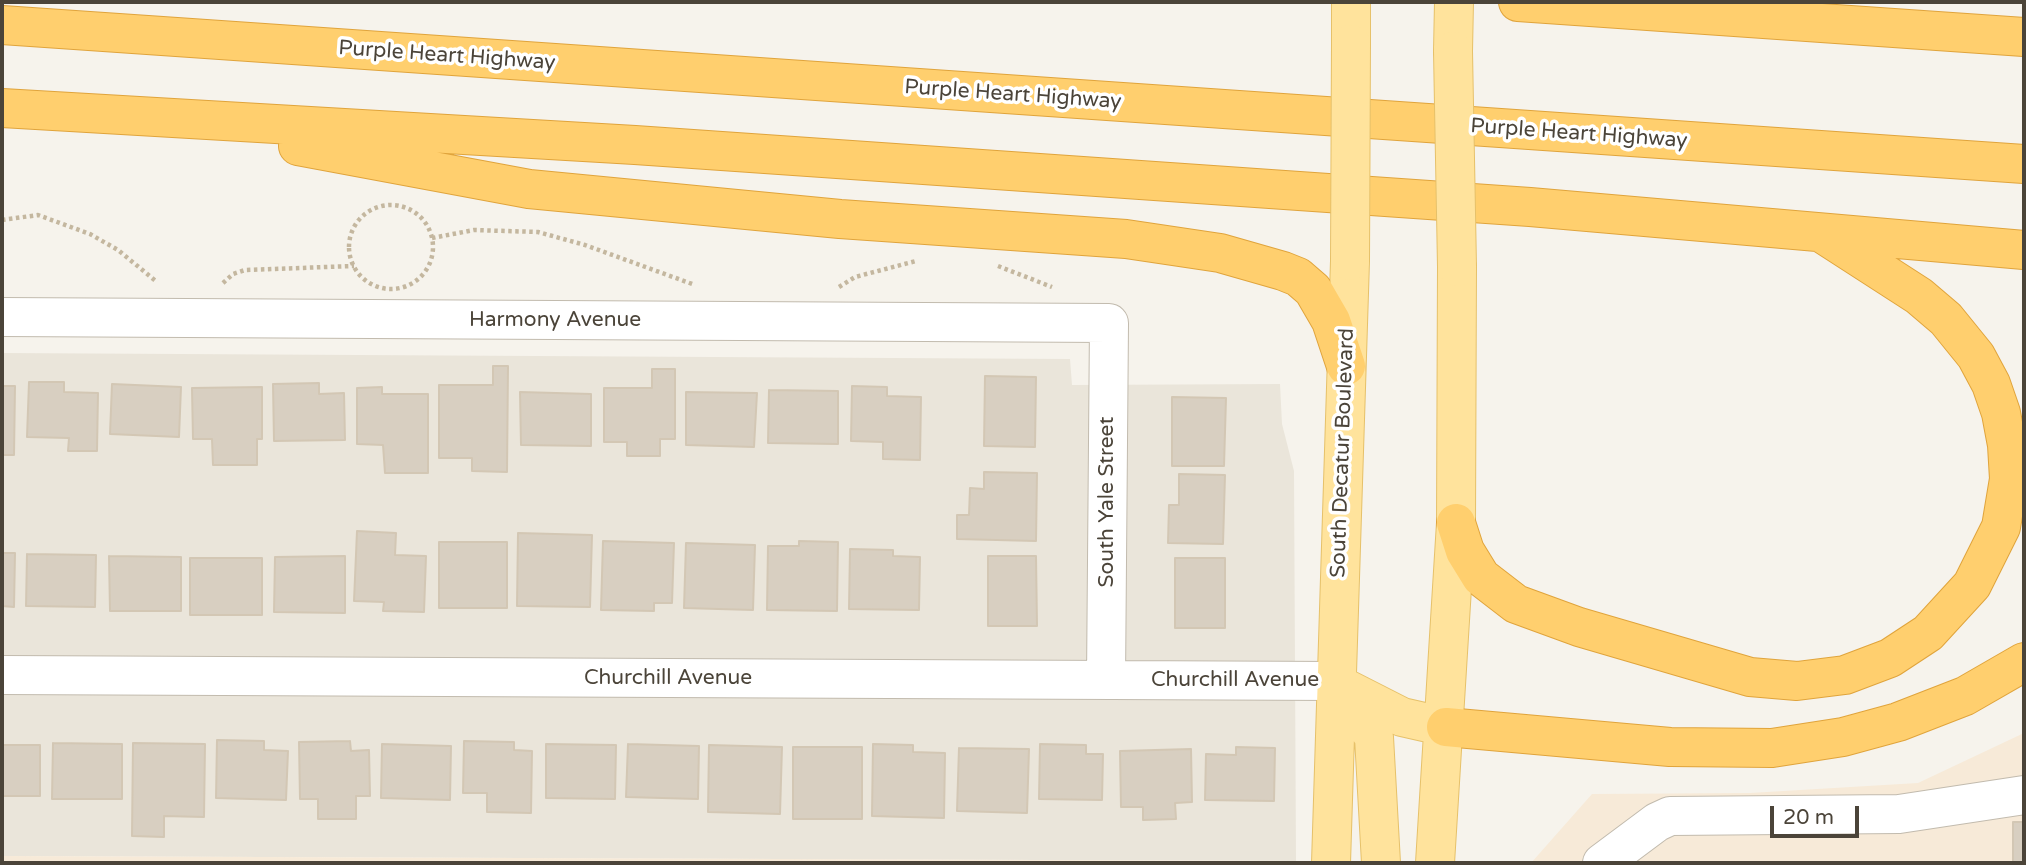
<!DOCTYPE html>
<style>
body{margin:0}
#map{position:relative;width:2026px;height:865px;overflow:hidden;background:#f6f3ec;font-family:"Varela Round",sans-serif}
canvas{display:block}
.frame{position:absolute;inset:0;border:4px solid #4b4439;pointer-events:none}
.scale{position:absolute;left:1770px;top:806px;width:89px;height:32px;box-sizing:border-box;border:4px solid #4b4439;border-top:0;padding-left:9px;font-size:21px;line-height:24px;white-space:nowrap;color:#4b4439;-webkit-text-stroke:5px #fff;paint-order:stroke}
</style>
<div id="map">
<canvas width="2026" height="865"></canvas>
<div class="frame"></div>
<div class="scale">20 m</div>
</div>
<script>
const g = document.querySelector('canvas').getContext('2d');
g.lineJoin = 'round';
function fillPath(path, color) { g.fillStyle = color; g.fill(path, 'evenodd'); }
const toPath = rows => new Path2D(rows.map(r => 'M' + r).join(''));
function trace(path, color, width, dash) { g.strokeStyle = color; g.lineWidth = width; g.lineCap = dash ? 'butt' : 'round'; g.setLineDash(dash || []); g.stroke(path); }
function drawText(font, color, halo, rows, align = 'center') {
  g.font = font + ' "Varela Round",sans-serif'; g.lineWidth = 7; g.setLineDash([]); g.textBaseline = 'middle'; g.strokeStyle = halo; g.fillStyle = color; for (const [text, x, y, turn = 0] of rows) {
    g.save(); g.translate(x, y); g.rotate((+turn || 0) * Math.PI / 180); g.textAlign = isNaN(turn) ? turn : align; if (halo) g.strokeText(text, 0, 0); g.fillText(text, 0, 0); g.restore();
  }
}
fillPath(toPath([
 [2,353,1070,359,1072,385,1280,384,1282,424,1294,471,1296,861,2,856]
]), '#eae5da');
fillPath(toPath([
 [2024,733,2024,863,1531,863,1592,794,1750,793,1918,783],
 [2,856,1296,861,1296,863,2,863]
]), '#f7ead8');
const building = toPath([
 [493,366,508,366,507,472,472,471,472,458,439,458,439,385,493,385,493,366],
 [652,369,675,369,675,439,660,439,660,456,627,456,627,442,604,442,604,388,652,388,652,369],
 [985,376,1036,377,1035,447,984,446,985,376],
 [29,382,64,382,64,392,98,393,97,451,68,451,69,438,27,437,29,382],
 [319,383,319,394,344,393,345,440,274,441,273,384,319,383],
 [112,384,181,387,179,437,110,434,112,384],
 [2,386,15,386,14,455,2,455,2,386],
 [852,386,887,387,887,396,921,397,920,460,883,459,883,442,851,441,852,386],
 [262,387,262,439,257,439,257,465,213,465,212,439,193,439,192,388,262,387],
 [382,387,382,394,428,394,428,473,385,473,383,445,357,444,357,388,382,387],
 [769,390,838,391,838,444,768,443,769,390],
 [520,392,591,394,591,446,521,445,520,392],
 [686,392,757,393,754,447,686,445,686,392],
 [1172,397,1226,398,1224,466,1172,466,1172,397],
 [984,472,1037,473,1036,541,957,539,957,515,969,515,970,488,984,489,984,472],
 [1179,474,1225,475,1223,544,1168,543,1169,505,1179,505,1179,474],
 [357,531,396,533,395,555,426,556,424,612,383,611,384,602,354,601,357,531],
 [518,533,592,535,590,607,517,606,518,533],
 [603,541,674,543,672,603,654,603,654,611,601,610,603,541],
 [799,541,838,542,837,611,767,610,768,546,799,546,799,541],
 [439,542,507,542,507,608,439,608,439,542],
 [686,543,755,545,753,610,684,608,686,543],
 [850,549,893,550,893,556,920,557,919,610,849,609,850,549],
 [2,553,15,553,14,607,2,606,2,553],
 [27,554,96,555,95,607,26,606,27,554],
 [109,556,181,557,181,611,110,611,109,556],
 [345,556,345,613,274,612,275,557,345,556],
 [988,556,1036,556,1037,626,988,626,988,556],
 [190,558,262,558,262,615,190,615,190,558],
 [1175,558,1225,558,1225,628,1175,628,1175,558],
 [217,740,264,741,264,750,288,751,286,800,216,798,217,740],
 [350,741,351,751,369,750,370,796,356,796,356,819,318,819,318,799,300,799,299,742,350,741],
 [464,741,514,742,514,750,532,751,531,813,487,812,487,793,463,793,464,741],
 [53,743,122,744,122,799,52,799,53,743],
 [133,743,205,744,204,817,164,816,164,837,132,836,133,743],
 [382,744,451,746,450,800,381,798,382,744],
 [546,744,616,745,615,799,546,798,546,744],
 [628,744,699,746,698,799,626,797,628,744],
 [873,744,913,745,913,752,945,753,944,818,872,816,873,744],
 [1040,744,1086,745,1086,754,1103,754,1102,800,1039,799,1040,744],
 [2,745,40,745,40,796,2,796,2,745],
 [709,745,782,747,780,814,708,812,709,745],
 [793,747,862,747,862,819,793,819,793,747],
 [1236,747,1275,748,1274,801,1205,800,1206,754,1236,755,1236,747],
 [959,748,1029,749,1027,813,957,811,959,748],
 [1191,749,1192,802,1175,803,1176,819,1143,820,1143,807,1121,807,1120,751,1191,749],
 [2013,822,2024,822,2024,863,2013,863,2013,822]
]);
fillPath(building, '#d8cfc1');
trace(building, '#d3c7b4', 2);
const minor = toPath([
 [2,317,1109,323,1106,680],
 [2,675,1335,681],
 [1602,863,1657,822,1670,816,1899,814,2024,795]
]);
const major = toPath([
 [1351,44,1351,2],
 [1453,51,1454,2],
 [1335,681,1374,737,1381,863],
 [1345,688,1402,717,1446,727],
 [1331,863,1350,261],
 [1435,863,1456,523,1457,267]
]);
const highway = toPath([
 [1518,2,2024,37],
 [2,25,2024,164],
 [2,108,635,145,1530,207,2024,250],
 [298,146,529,189,840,219,1126,239,1220,253,1283,271,1298,277,1313,290,1331,321,1346,366],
 [1456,523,1465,551,1481,577,1516,604,1579,627,1750,677,1797,681,1845,675,1890,658,1928,633,1972,585,2001,527,2009,479,2007,445,2001,413,1991,384,1976,356,1946,319,1919,296,1823,234],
 [1446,727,1670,747,1772,748,1843,737,1898,722,1965,696,2024,662]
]);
trace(minor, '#c2bbae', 40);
trace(major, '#e6c16a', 40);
trace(highway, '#e0a43c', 40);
trace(toPath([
 '349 247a42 42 0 1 1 84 0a42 42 0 1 1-84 0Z',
 [2,220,38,215,90,234,118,250,157,282],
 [432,238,474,230,538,232,585,245,695,285],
 [998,266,1052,287],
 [223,283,233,274,245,270,354,266],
 [839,287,855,277,916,261]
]), '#c4b79f', 4.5, [3.5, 3.5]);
trace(minor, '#fff', 38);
trace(major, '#ffe39c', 38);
trace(highway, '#ffcf6e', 38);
const majorBridge = toPath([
 [1453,51,1457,267],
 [1350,261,1351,44]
]);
trace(majorBridge, '#e6c16a', 40, []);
trace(majorBridge, '#ffe39c', 38);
drawText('21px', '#4b4439', '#fff', [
 ["Purple Heart Highway",447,56,4],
 ["Purple Heart Highway",1013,95,4],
 ["Purple Heart Highway",1579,134,4],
 ["Harmony Avenue",555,320],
 ["South Decatur Boulevard",1343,453,-88],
 ["South Yale Street",1107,502,-90],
 ["Churchill Avenue",668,678],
 ["Churchill Avenue",1235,680]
]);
</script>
